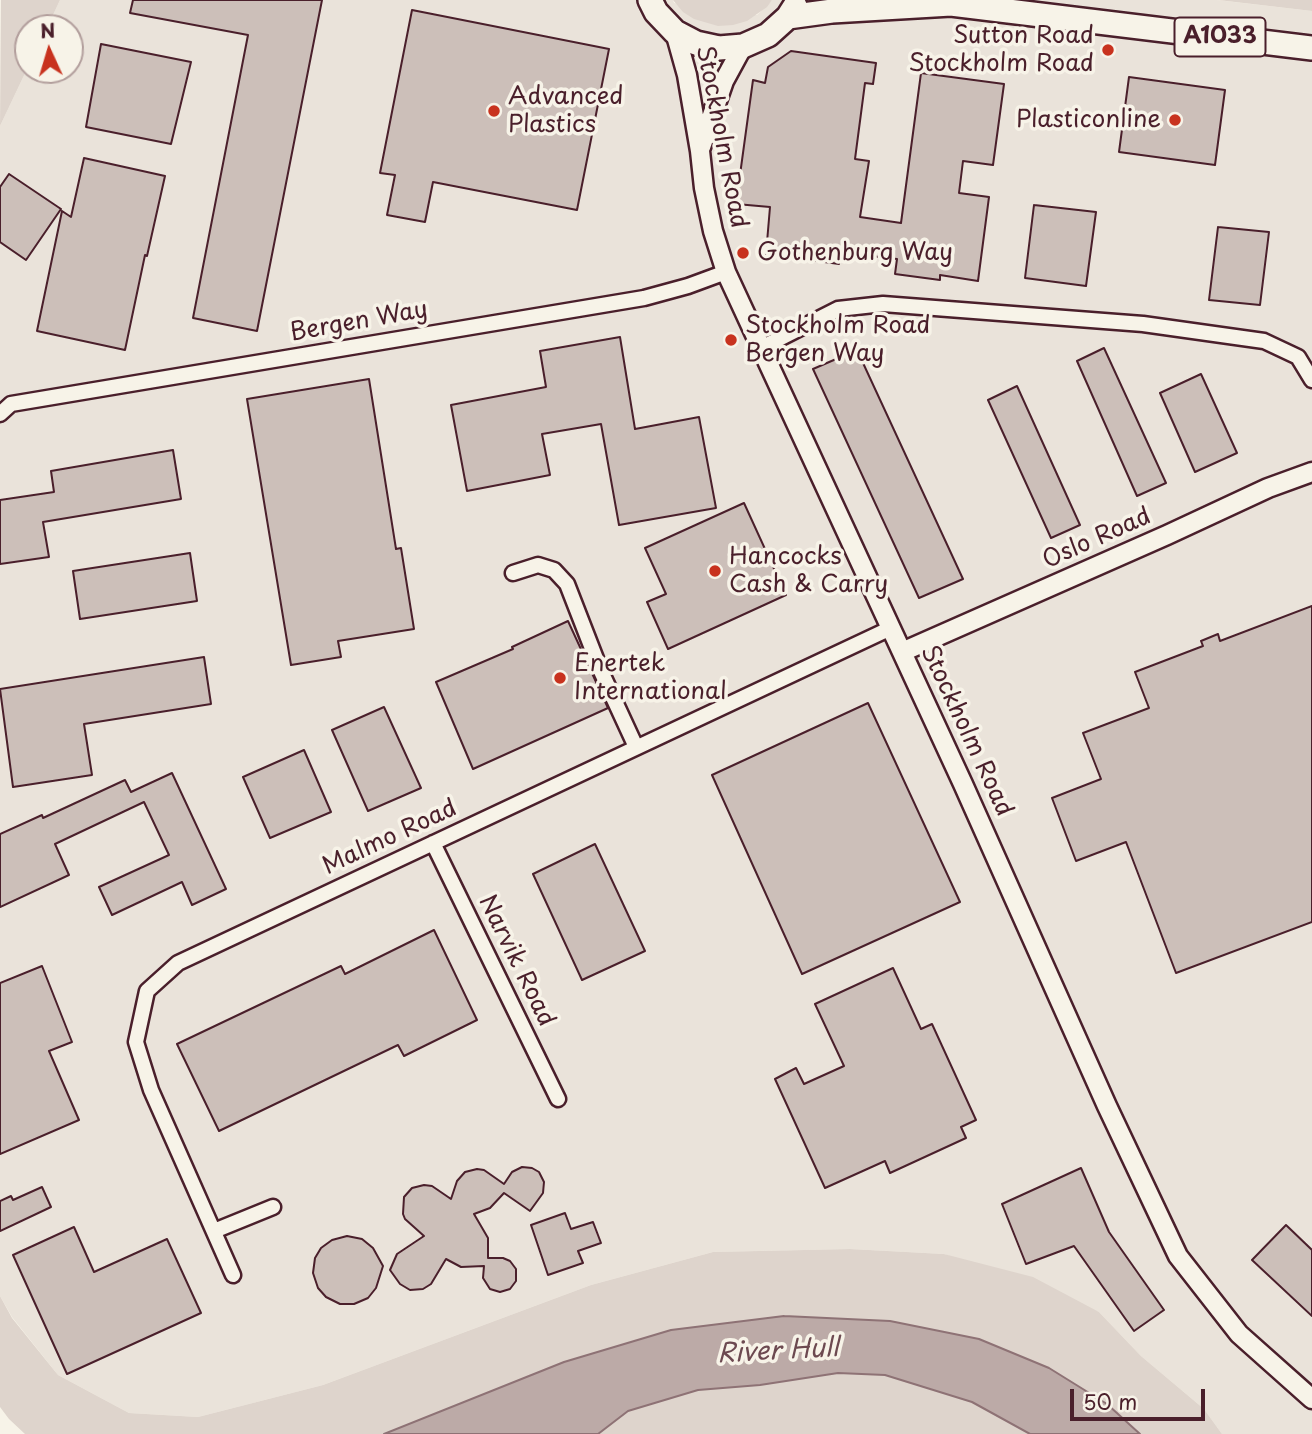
<!DOCTYPE html>
<style>
body{margin:0}
#map{position:relative;width:1312px;height:1434px;overflow:hidden;background:#f7f3e8;font-family:"Playpen Sans",sans-serif}
canvas{display:block}
.north{position:absolute;left:14px;top:14px;width:70px;height:70px;box-sizing:border-box;background:#f7f3e8;border:2px solid #b29e9c;border-radius:50%;rotate:356deg;font-size:19px;font-weight:700;line-height:28px;text-align:center;color:#4a1f2b}
.north::after{content:'';display:block;margin:auto;width:24px;height:32px;background:#c8321e;clip-path:polygon(50% 0,100% 100%,50% 72%,0 100%)}
.scale{position:absolute;left:1070px;top:1389px;width:135px;height:32px;box-sizing:border-box;border:4px solid #4a1f2b;border-top:0;padding-left:9px;font-size:21px;line-height:24px;white-space:nowrap;color:#4a1f2b;-webkit-text-stroke:5px #f7f3e8;paint-order:stroke}
</style>
<div id="map">
<canvas width="1312" height="1434"></canvas>
<div class="north">N</div>
<div class="scale">50 m</div>
</div>
<script>
const g = document.querySelector('canvas').getContext('2d');
g.lineJoin = 'round';
function fillPath(path, color) { g.fillStyle = color; g.fill(path, 'evenodd'); }
const toPath = rows => new Path2D(rows.map(r => 'M' + r).join(''));
function trace(path, color, width, dash) { g.strokeStyle = color; g.lineWidth = width; g.lineCap = dash ? 'butt' : 'round'; g.setLineDash(dash || []); g.stroke(path); }
function drawText(font, color, halo, rows, align = 'center') {
  g.font = font + ' "Playpen Sans",sans-serif'; g.lineWidth = 7; g.setLineDash([]); g.textBaseline = 'middle'; g.strokeStyle = halo; g.fillStyle = color; for (const [text, x, y, turn = 0] of rows) {
    g.save(); g.translate(x, y); g.rotate((+turn || 0) * Math.PI / 180); g.textAlign = isNaN(turn) ? turn : align; if (halo) g.strokeText(text, 0, 0); g.fillText(text, 0, 0); g.restore();
  }
}
fillPath(toPath([
 [60,0,673,0,674,3,757,15,772,0,1217,0,1312,11,1312,1434,1222,1434,1204,1409,1141,1356,1099,1312,944,1254,850,1249,713,1252,591,1285,323,1385,198,1417,129,1413,58,1375,12,1317,0,1296,0,126,28,67,28,70,70,70,70,28,47,28]
]), '#eae3da');
fillPath(toPath([
 [1,0,60,0,47,28,28,28,28,67,0,126],
 [673,0,772,0,767,7,747,21,733,25,718,26,694,19,683,12],
 [1218,0,1312,0,1312,11],
 [850,1249,944,1254,1033,1277,1099,1312,1141,1356,1204,1409,1222,1434,1140,1434,1107,1404,1049,1368,979,1339,564,1362,384,1434,25,1434,9,1419,0,1407,0,1296,12,1318,58,1375,129,1413,198,1417,323,1385,591,1285,713,1252],
 [838,1373,885,1375,972,1402,1030,1434,598,1434,628,1411,698,1390,760,1385]
]), '#ded4cc');
const water = toPath([
 [784,1316,890,1321,979,1339,1049,1368,1107,1404,1140,1434,1030,1434,972,1402,885,1375,838,1373,760,1385,698,1390,628,1411,598,1434,384,1434,564,1362,671,1330,784,1316]
]);
fillPath(water, '#bcaaa7');
trace(water, '#8e7275', 2);
const building = toPath([
 [133,0,322,0,257,331,193,318,248,35,130,13,133,0],
 [412,10,609,49,577,210,433,182,425,222,387,215,395,175,380,173,412,10],
 [101,44,191,62,171,144,86,127,101,44],
 [791,51,876,63,873,84,865,83,855,159,869,161,860,217,901,223,921,73,1004,84,993,165,963,161,959,193,989,197,978,281,940,275,940,280,895,274,897,259,840,252,839,264,766,254,770,207,736,204,753,80,765,83,768,67,791,51],
 [1129,77,1225,90,1215,165,1119,152,1129,77],
 [84,158,165,176,147,256,145,255,125,350,37,331,62,211,71,217,84,158],
 [9,174,61,209,26,260,0,242,0,187,9,174],
 [1034,205,1096,212,1086,286,1025,278,1034,205],
 [1218,227,1269,232,1260,305,1209,300,1218,227],
 [620,337,635,429,699,417,716,508,619,525,601,424,542,434,550,475,467,491,451,405,546,387,540,351,620,337],
 [1104,348,1166,483,1137,496,1077,361,1104,348],
 [857,350,963,579,919,598,813,369,857,350],
 [1201,374,1237,453,1195,472,1160,393,1201,374],
 [369,379,396,549,401,548,414,629,338,641,341,657,291,665,247,399,369,379],
 [1017,386,1080,525,1051,538,988,400,1017,386],
 [173,450,181,499,43,522,49,557,0,564,0,500,54,492,51,471,173,450],
 [744,503,786,595,668,649,647,602,666,594,645,548,744,503],
 [190,553,197,601,80,619,73,571,190,553],
 [1312,606,1312,922,1176,973,1126,842,1076,861,1052,798,1101,779,1083,733,1149,708,1135,672,1203,646,1201,641,1218,634,1220,641,1312,606],
 [568,621,608,708,473,769,436,682,513,649,512,647,568,621],
 [204,657,211,704,84,724,92,775,13,787,0,689,204,657],
 [868,703,960,902,802,974,712,775,868,703],
 [384,707,421,788,368,811,332,730,384,707],
 [304,750,331,812,270,838,243,777,304,750],
 [172,773,226,889,192,905,182,882,112,915,99,887,169,855,144,802,55,844,69,875,0,907,0,834,42,815,43,818,125,780,131,792,172,773],
 [595,844,645,951,582,980,533,874,595,844],
 [434,930,477,1020,404,1056,398,1045,219,1131,177,1044,341,966,345,974,434,930],
 [42,966,72,1042,49,1051,79,1120,0,1154,0,983,42,966],
 [893,968,921,1029,932,1024,976,1120,961,1127,966,1138,890,1173,885,1161,825,1188,775,1079,796,1068,804,1084,844,1066,815,1004,893,968],
 [522,1167,532,1168,539,1172,544,1182,543,1193,530,1211,504,1193,490,1208,474,1214,488,1238,488,1258,503,1258,510,1261,516,1269,516,1281,510,1289,500,1292,490,1289,483,1278,484,1266,461,1267,446,1259,431,1284,423,1289,410,1290,400,1284,390,1270,397,1254,424,1236,405,1219,403,1214,404,1197,412,1188,424,1185,432,1186,451,1199,457,1181,465,1172,477,1169,484,1170,504,1184,512,1172,522,1167],
 [1081,1168,1109,1232,1164,1310,1134,1331,1074,1246,1026,1264,1002,1204,1081,1168],
 [42,1187,51,1207,0,1231,0,1201,11,1196,13,1200,42,1187],
 [565,1213,571,1229,593,1222,601,1243,578,1251,583,1263,548,1275,531,1225,565,1213],
 [1286,1225,1312,1250,1312,1316,1252,1260,1286,1225],
 [74,1227,94,1272,167,1239,201,1313,67,1374,13,1255,74,1227],
 [347,1236,362,1239,373,1248,383,1266,376,1288,368,1298,354,1304,340,1304,326,1297,318,1288,313,1273,315,1258,321,1248,332,1240,347,1236]
]);
fillPath(building, '#ccbfb9');
trace(building, '#4a1f2b', 2);
const minor = toPath([
 [763,347,838,309,883,304,1143,324,1264,341,1298,357,1312,380],
 [0,414,11,404,644,298,688,286,726,272],
 [513,573,538,565,554,570,567,584,600,669,636,747],
 [433,843,558,1099],
 [214,1231,273,1207],
 [233,1275,151,1090,136,1042,147,991,178,963,891,628]
]);
const tertiary = toPath([
 [675,32,687,75,700,151,704,188,713,231,726,272,963,784,1107,1106,1178,1256,1239,1334,1312,1399],
 [701,147,724,81,743,46],
 [902,652,1167,535,1268,488,1312,472]
]);
const trunk = toPath([
 [650,0,656,12,675,32,696,43,719,48,743,46,768,35,788,17,795,6],
 [788,17,832,11,951,4,1312,48]
]);
trace(minor, '#4a1f2b', 19);
trace(tertiary, '#4a1f2b', 23);
trace(trunk, '#4a1f2b', 28);
trace(minor, '#f7f3e8', 14);
trace(tertiary, '#f7f3e8', 18);
trace(trunk, '#f7f3e8', 23);
for (const [x, y, r, color] of [
 [1108,50,7,"#c8321e"],
 [494,111,7,"#c8321e"],
 [1175,120,7,"#c8321e"],
 [743,253,7,"#c8321e"],
 [731,340,7,"#c8321e"],
 [715,571,7,"#c8321e"],
 [560,678,7,"#c8321e"]
]) { const dot = new Path2D(); dot.arc(x, y, r, 0, 2 * Math.PI); g.fillStyle = color; g.fill(dot); trace(dot, '#f7f3e8', 2.5); }
for (const [x, y, w] of [
 [1220,37,91]
]) { const box = new Path2D(); box.roundRect(x - w / 2, y - 19.5, w, 39, 5); g.fillStyle = '#f7f3e8'; g.fill(box); trace(box, '#4a1f2b', 2); }
drawText('bold 23px', '#4a1f2b', null, [
 ["A1033",1220,37]
]);
drawText('24px', '#4a1f2b', '#f7f3e8', [
 ["Sutton Road",1094,36,"right"],
 ["Stockholm Road",1094,64,"right"],
 ["Advanced",508,97],
 ["Plastics",508,125],
 ["Plasticonline",1161,120,"right"],
 ["Gothenburg Way",757,253],
 ["Stockholm Road",745,326],
 ["Bergen Way",745,354],
 ["Hancocks",729,557],
 ["Cash & Carry",729,585],
 ["Enertek",574,664],
 ["International",574,692]
], 'left');
drawText('24px', '#4a1f2b', '#f7f3e8', [
 ["Stockholm Road",721,137,79],
 ["Bergen Way",359,322,-10],
 ["Oslo Road",1097,539,-24],
 ["Stockholm Road",966,731,65],
 ["Malmo Road",390,838,-25],
 ["Narvik Road",516,961,64]
]);
drawText('italic 26px', '#6c4950', '#f7f3e8', [
 ["River Hull",778,1352,-3]
]);
</script>
